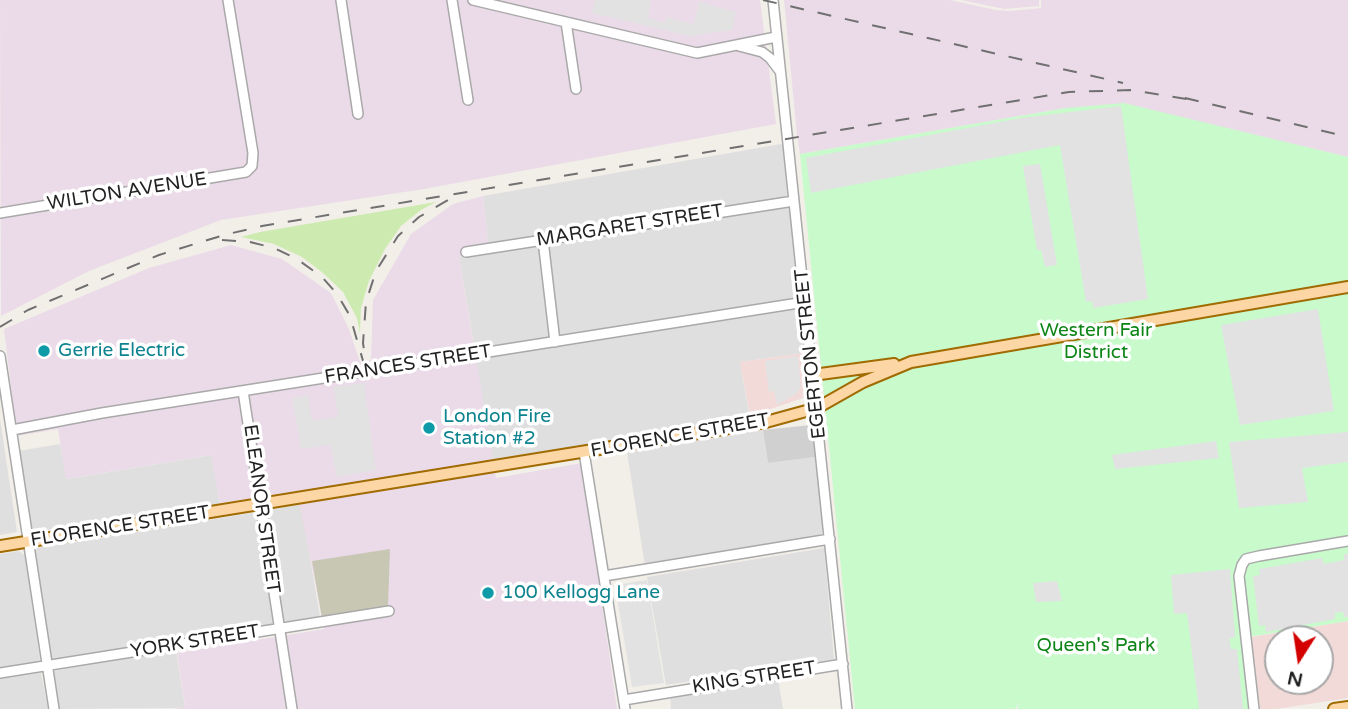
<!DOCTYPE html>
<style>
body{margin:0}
#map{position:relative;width:1348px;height:709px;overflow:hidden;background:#f2efe9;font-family:"Varela Round",sans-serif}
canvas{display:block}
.north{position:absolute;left:1264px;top:625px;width:70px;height:70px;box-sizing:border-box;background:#fff;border:2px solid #a7a7a7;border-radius:50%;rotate:192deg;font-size:19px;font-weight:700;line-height:28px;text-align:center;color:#222}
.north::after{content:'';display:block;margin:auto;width:24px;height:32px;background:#d40000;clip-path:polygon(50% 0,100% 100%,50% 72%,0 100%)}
</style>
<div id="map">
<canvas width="1348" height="709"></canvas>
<div class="north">N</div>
</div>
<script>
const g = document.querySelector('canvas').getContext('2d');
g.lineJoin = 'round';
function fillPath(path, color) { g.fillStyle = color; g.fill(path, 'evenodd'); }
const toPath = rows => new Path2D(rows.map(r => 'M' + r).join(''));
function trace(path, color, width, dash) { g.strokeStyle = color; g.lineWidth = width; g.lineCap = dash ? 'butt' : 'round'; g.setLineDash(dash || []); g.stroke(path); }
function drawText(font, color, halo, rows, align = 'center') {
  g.font = font + ' "Varela Round",sans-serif'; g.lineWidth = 7; g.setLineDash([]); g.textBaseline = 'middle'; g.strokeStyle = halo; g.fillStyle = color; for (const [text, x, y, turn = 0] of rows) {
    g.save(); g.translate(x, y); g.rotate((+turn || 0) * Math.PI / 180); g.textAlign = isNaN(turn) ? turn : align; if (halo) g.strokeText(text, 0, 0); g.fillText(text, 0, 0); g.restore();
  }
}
fillPath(toPath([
 [781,144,783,144,787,195,784,197,581,230,580,228,488,244,483,196],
 [787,205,789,207,799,292,795,300,566,336,560,335,557,329,548,251,549,242],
 [535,244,540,245,551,336,549,339,475,351,459,257],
 [795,307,800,309,804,353,740,362,750,419,492,461,475,357],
 [0,419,17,532,0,535],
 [763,430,768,463,815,457,823,528,822,533,817,537,645,566,627,452],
 [60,444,67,479,212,455,220,505,33,532,31,530,18,451],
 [301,504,320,617,289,623,281,619,266,516,271,510],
 [252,513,257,518,273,621,272,624,56,661,50,658,33,555,37,548],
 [824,548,834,659,666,685,647,577],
 [19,551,25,556,40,660,38,663,0,671,0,554],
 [176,650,185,708,56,709,52,675,54,671],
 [41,673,48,709,0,709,0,679],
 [778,678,783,709,671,709,670,696]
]), '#e0dfdf');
fillPath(toPath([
 [804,353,806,397,750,416,740,362],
 [1348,621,1348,698,1277,709,1260,709,1251,637],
 [1320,639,1320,681,1278,681,1278,639]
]), '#f2dad9');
fillPath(toPath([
 [0,0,760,0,776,124,424,189,221,220,89,271,1,316],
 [784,0,950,0,996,10,1011,11,1041,8,1041,0,1348,0,1348,157,1302,146,1066,108,800,154,797,135],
 [961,0,1039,0,1039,6,1004,9],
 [483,196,489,252,459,257,496,478,582,463,617,709,175,709,185,707,177,653,324,629,297,491,220,503,211,455,66,479,58,429,17,436,4,329,149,268,231,245,282,259,331,293,349,329,360,362,371,360,373,300,411,234,453,204]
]), '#ebdbe8');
fillPath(toPath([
 [811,425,815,457,768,463,763,430]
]), '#d0d0d0');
fillPath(toPath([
 [390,549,388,605,385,608,322,618,312,561]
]), '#c7c7b4');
fillPath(toPath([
 [436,202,421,210,401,226,385,249,369,281,361,308,360,334,357,318,343,292,323,273,302,257,274,244,241,237,260,232]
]), '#cdebb0');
fillPath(toPath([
 [1124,103,1348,157,1348,621,1242,638,1249,709,1017,709,1020,701,1015,709,855,709,800,154,1066,108]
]), '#c8facc');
fillPath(toPath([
 [595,0,651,0,648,18,665,23,666,17,694,24,699,2,736,12,732,30,690,36,592,13],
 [1121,106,1148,299,1093,308,1092,301,1086,302,1060,145,811,193,806,158,1021,118],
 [1040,164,1057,265,1045,267,1041,250,1037,250,1023,166],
 [1318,309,1334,411,1240,425,1221,325],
 [798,356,801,387,796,394,777,405,774,391,769,392,765,361],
 [364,383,376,470,337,477,330,445,301,449,292,398,308,395,312,421,338,417,334,387],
 [1348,432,1348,462,1302,468,1308,502,1239,508,1229,442],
 [1216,441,1219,458,1115,469,1112,455],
 [1344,554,1348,554,1348,617,1344,617,1343,612,1335,613,1335,619,1266,632,1265,625,1259,626,1253,576,1260,575,1259,569,1322,558,1324,564,1344,560],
 [1230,569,1235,637,1229,639,1231,649,1237,649,1243,709,1199,709,1187,613,1174,614,1171,575],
 [647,580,664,683,632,687,615,585],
 [1057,581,1062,601,1036,602,1033,583]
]), '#e2e2e2');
const minor = toPath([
 [341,0,358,114],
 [452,0,468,100],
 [473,0,697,53,776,37],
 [773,0,847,709],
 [566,22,576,89],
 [739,46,762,52,770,58,779,70],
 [0,213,246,172,252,166,253,153,228,0],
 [543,240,555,342],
 [466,252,794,201],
 [0,356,54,709],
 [243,391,292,709],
 [12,430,102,413,805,302],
 [584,452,625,709],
 [604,576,830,539],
 [0,673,389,611],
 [624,700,843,664],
 [1254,709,1239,576,1242,565,1246,559,1259,556,1348,541]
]);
const major = toPath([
 [813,375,894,364],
 [0,546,766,422,817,408,863,382,911,362,1348,287],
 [1334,709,1348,707]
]);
trace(minor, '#a9a9a9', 12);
trace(major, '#a06b00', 14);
trace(minor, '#fff', 9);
trace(major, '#fcd6a4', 10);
trace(toPath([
 [763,0,1123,83],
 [1185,98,1348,137],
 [222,240,250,242,274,248,297,259,322,277,337,294,350,316,368,378,363,343,366,302,376,271,398,236,419,217,448,200],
 [0,327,28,310,159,255,224,235,262,226,1069,92,1130,90,1193,100]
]), '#707070', 2, [14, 14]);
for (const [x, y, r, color] of [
 [44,351,7,"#0f9aa8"],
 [429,428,7,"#0f9aa8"],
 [488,593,7,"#0f9aa8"]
]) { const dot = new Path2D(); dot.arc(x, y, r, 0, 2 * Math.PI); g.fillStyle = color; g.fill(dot); trace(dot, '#fff', 2.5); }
drawText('19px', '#222', '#fff', [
 ["WILTON AVENUE",127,192,-9],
 ["MARGARET STREET",630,226,-9],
 ["EGERTON STREET",811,354,-96],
 ["FRANCES STREET",408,365,-9],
 ["FLORENCE STREET",680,436,-10],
 ["ELEANOR STREET",261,509,82],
 ["FLORENCE STREET",120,527,-9],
 ["YORK STREET",195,642,-9],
 ["KING STREET",754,678,-9]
]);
drawText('19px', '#0c8416', '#fff', [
 ["Western Fair",1096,331],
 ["District",1096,353],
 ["Queen's Park",1096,646]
]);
drawText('19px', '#0d838f', '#fff', [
 ["Gerrie Electric",58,351],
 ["London Fire",443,417],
 ["Station #2",443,439],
 ["100 Kellogg Lane",502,593]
], 'left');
</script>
